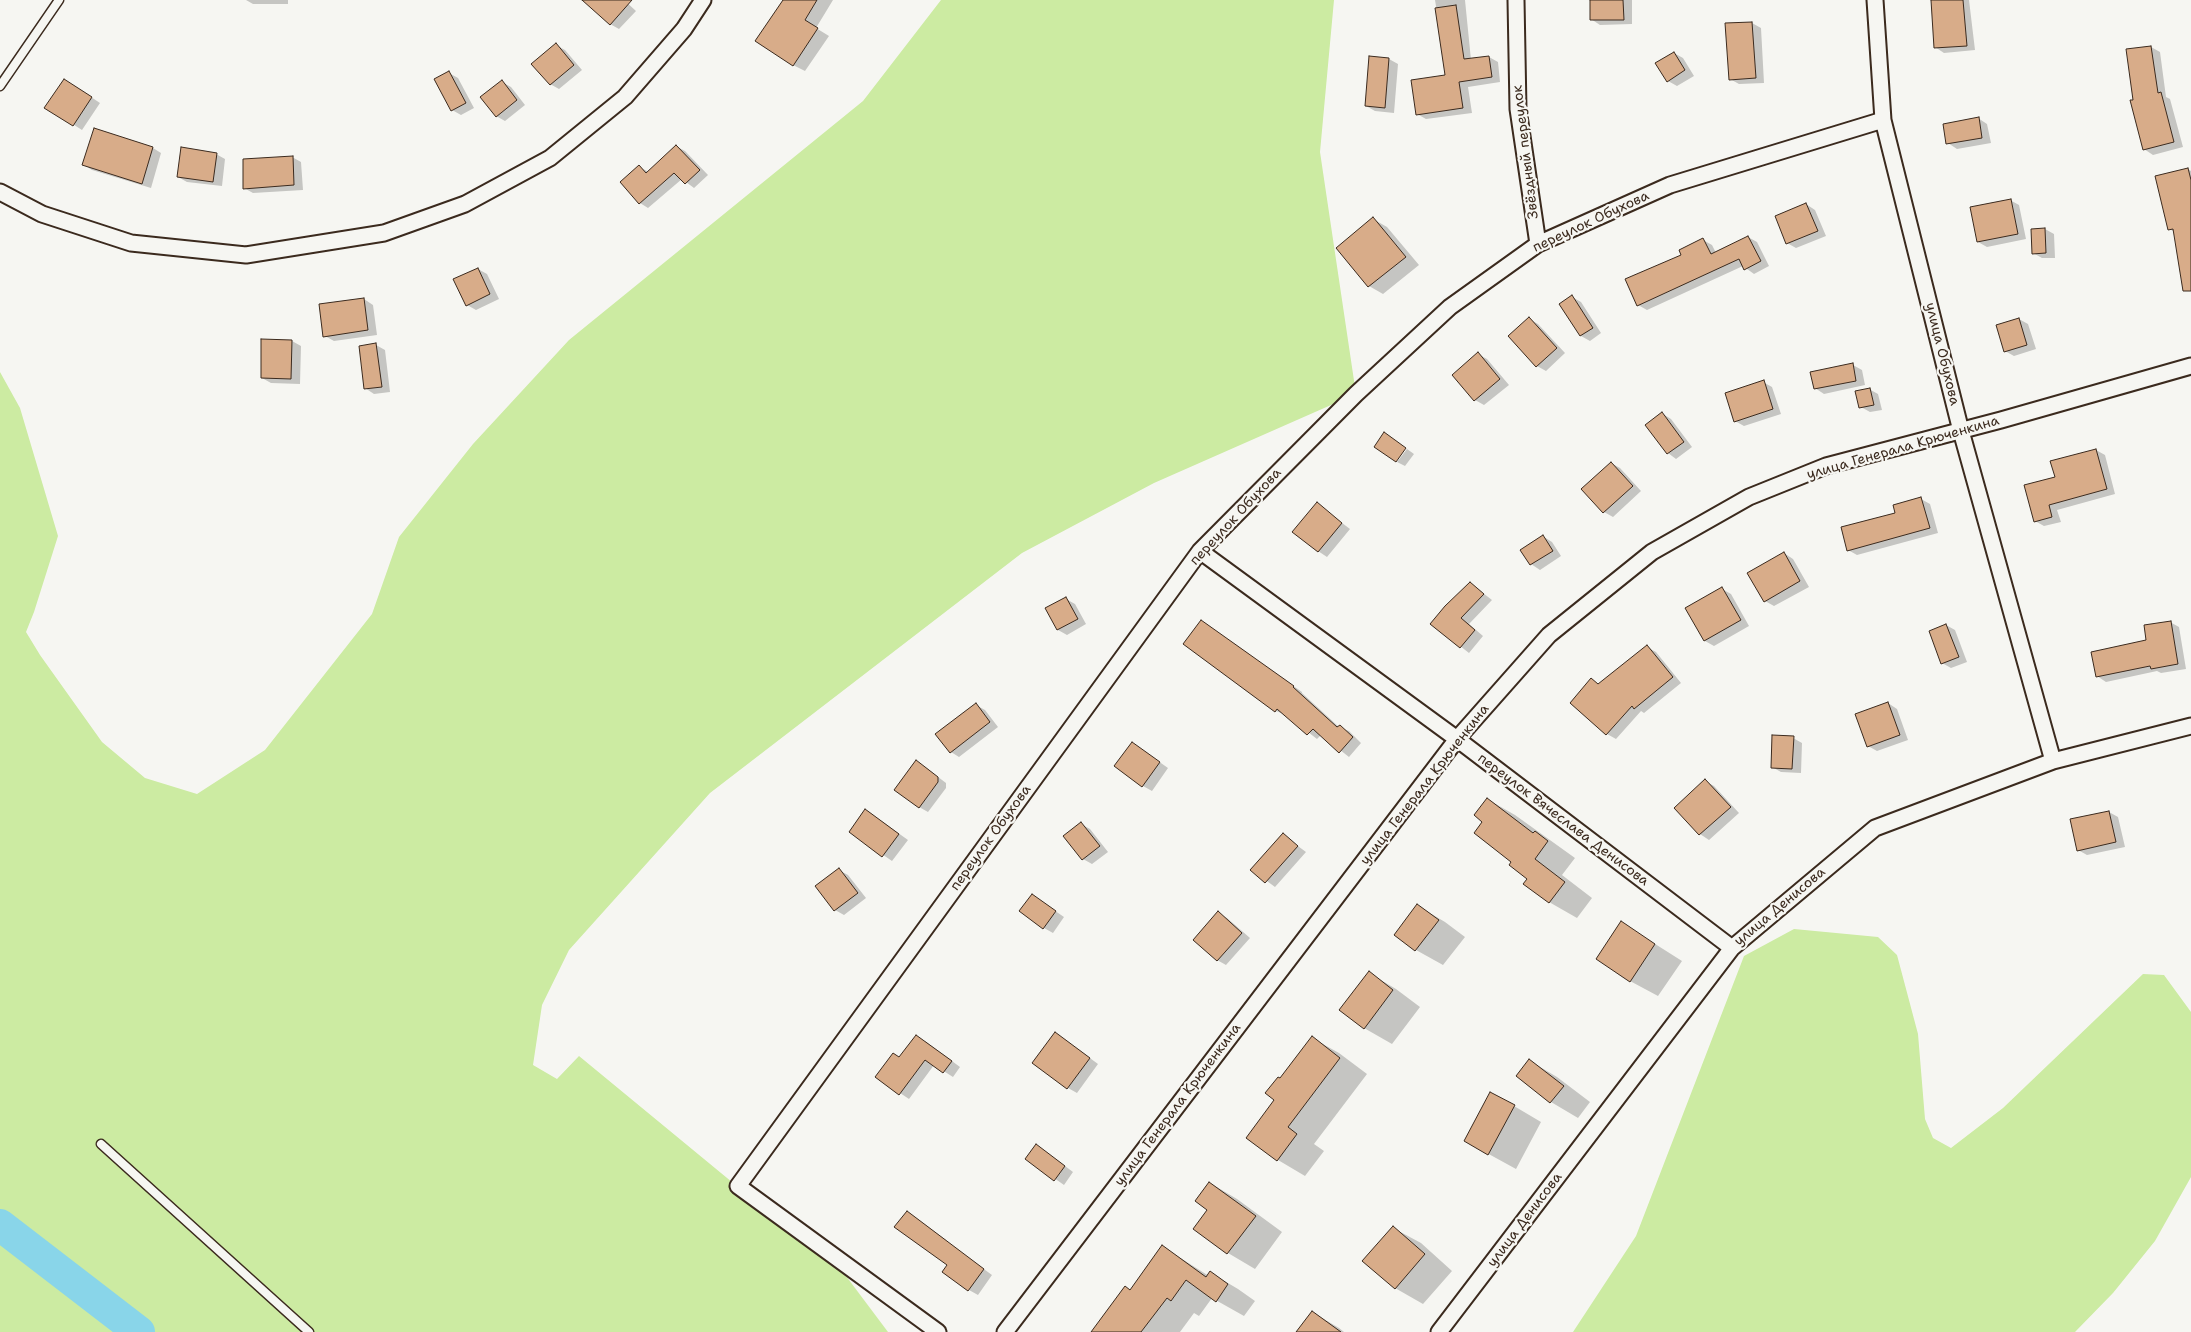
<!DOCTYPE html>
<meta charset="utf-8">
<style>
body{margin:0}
canvas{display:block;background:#f6f6f2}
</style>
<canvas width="2191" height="1332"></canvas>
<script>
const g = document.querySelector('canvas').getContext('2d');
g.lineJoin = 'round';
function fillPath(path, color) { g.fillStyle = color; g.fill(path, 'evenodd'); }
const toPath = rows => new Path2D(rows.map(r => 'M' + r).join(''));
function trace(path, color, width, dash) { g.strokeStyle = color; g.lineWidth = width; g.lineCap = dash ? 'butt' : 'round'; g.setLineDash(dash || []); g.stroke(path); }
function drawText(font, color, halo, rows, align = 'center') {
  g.font = font + ' "Shantell Sans",sans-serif'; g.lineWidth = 4.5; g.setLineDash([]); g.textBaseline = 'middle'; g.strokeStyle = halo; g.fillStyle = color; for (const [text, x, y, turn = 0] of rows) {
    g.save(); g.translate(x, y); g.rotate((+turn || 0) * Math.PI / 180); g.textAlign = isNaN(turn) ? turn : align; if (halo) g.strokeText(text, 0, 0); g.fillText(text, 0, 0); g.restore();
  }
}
fillPath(toPath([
 [941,0,1334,0,1320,152,1356,394,1154,483,1022,553,710,793,569,950,542,1005,533,1065,557,1079,579,1056,846,1276,888,1332,0,1332,0,372,20,408,58,536,34,612,26,632,40,655,102,742,145,778,197,794,265,750,372,614,399,537,473,444,569,340,863,101],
 [1794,929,1878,937,1897,955,1918,1034,1925,1119,1933,1138,1951,1148,2003,1108,2143,974,2164,975,2191,1012,2191,1177,2155,1241,2113,1293,2075,1332,1573,1332,1636,1236,1744,956]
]), '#cceba2');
fillPath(toPath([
 [246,0,288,0,288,4,253,4],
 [594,0,624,0,636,11,619,29,610,24],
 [784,0,833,0,816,28,829,36,805,71,793,65],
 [1435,0,1465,0,1471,60,1489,57,1498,62,1500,82,1468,87,1472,113,1426,119,1417,114,1447,76],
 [1591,0,1632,0,1632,24,1600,25,1591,19],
 [1933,0,1969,0,1975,50,1944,53,1935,47],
 [1752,23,1761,28,1764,83,1739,84,1730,79],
 [556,45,565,50,582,70,559,89,550,84],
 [2151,47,2160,52,2166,97,2170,99,2183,147,2153,155,2144,149,2134,101],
 [1674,53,1683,58,1694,76,1677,86,1668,81],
 [1371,57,1389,59,1398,64,1394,113,1375,111,1366,106],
 [449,73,458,78,474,108,461,115,452,110],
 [502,82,511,87,525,105,505,121,496,116],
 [73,85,100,103,82,130,46,107],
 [1978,118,1987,124,1991,143,1957,149,1948,143],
 [676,146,685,151,708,175,694,188,682,179,648,208,640,203,639,167,649,172],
 [153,148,161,153,151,188,92,170,84,165],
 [216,154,225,159,222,186,187,182,178,177],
 [292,157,301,162,303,190,253,193,244,188],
 [2188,169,2191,171,2191,284,2174,232,2170,229],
 [2010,200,2019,205,2026,239,1987,247,1978,242],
 [1806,204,1815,210,1826,236,1796,248,1787,243],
 [1373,219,1387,227,1419,265,1383,294,1369,286,1338,248],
 [2045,229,2054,234,2055,258,2042,258,2033,253,2032,230],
 [1748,237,1757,242,1769,266,1754,274,1743,266,1647,310,1638,305,1683,256,1703,240,1712,245,1716,253],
 [478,269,487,274,499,299,476,310,467,305],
 [1572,297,1581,302,1601,333,1590,341,1581,336,1560,304],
 [364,299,373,305,377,335,334,341,325,336],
 [1529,319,1538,324,1565,353,1546,371,1537,366],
 [2019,319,2028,324,2036,349,2014,356,2005,351],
 [263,341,292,341,301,346,300,384,271,383,262,378],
 [376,345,385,350,390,392,374,394,365,388],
 [1478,354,1487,359,1509,385,1484,405,1475,400,1453,375],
 [1853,365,1862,370,1865,385,1824,394,1815,388],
 [1763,382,1772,387,1781,414,1744,426,1735,421],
 [1869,389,1878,394,1882,410,1870,412,1861,407],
 [1663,414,1671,419,1692,447,1676,459,1668,453],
 [1407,449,1414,454,1405,466,1397,462],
 [2096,450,2105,455,2115,494,2057,510,2061,522,2044,526,2035,521,2056,478],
 [1611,463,1620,468,1641,491,1613,517,1604,512],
 [1921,499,1930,504,1938,533,1857,555,1848,550],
 [1317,504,1350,529,1327,557,1318,551],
 [1544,537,1552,542,1561,556,1540,570,1531,564],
 [1784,553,1793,559,1809,587,1774,606,1765,601],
 [1470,583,1492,600,1469,624,1483,636,1469,653,1432,624],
 [1722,589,1731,594,1749,626,1714,646,1705,641],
 [1066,599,1075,604,1086,624,1067,635,1058,630],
 [1201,621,1302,692,1302,693,1339,727,1349,731,1361,743,1349,757,1321,735,1317,739,1286,715,1276,711,1185,644],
 [2170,622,2179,627,2186,669,2161,673,2157,671,2106,682,2097,676],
 [1946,625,1955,630,1967,662,1951,668,1942,663],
 [1647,647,1656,652,1681,683,1644,713,1641,711,1616,739,1607,734,1571,703,1592,680,1600,685],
 [1888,703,1897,709,1908,740,1877,751,1868,746],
 [976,705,985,710,998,727,959,757,951,752],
 [1793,738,1802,743,1801,773,1781,772,1772,767],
 [1141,749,1168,768,1152,791,1143,786],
 [925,767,946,783,946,788,928,812,919,807],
 [1705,781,1714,786,1739,813,1709,840,1700,834,1675,808],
 [1487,799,1515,815,1575,858,1562,875,1592,898,1577,918,1549,902,1513,862],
 [866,810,908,840,892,861,850,832],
 [2109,812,2118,817,2125,847,2087,855,2078,850],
 [1081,824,1090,829,1108,852,1092,864,1083,859],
 [1283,835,1306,852,1275,887,1252,870],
 [839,870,848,875,866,898,844,915,835,910,817,887],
 [1032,895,1064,917,1053,933,1044,928],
 [1418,906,1445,922,1465,937,1443,965,1416,950],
 [1218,913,1227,918,1250,938,1226,965,1217,960],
 [1622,923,1682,961,1658,996,1630,981],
 [1369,973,1396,989,1420,1007,1392,1044,1364,1028],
 [1312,1038,1339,1053,1367,1074,1314,1144,1324,1151,1305,1176,1278,1160,1248,1138,1276,1099,1280,1080],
 [1064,1039,1098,1064,1077,1093,1068,1088],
 [925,1041,960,1067,953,1077,934,1065,909,1099,876,1077],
 [1530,1061,1557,1077,1590,1102,1578,1118,1551,1102,1518,1076],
 [1514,1106,1541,1122,1516,1169,1465,1141],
 [1045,1151,1073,1172,1064,1185,1027,1159],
 [1210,1183,1237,1199,1282,1232,1255,1269,1228,1253,1195,1229,1209,1210],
 [907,1212,946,1240,945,1241,992,1275,978,1295,969,1290],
 [1393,1228,1421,1243,1452,1271,1423,1304,1395,1288],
 [1163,1247,1209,1276,1211,1273,1238,1289,1255,1301,1244,1316,1212,1298,1199,1316,1194,1313,1180,1332,1092,1332,1131,1291],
 [1312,1312,1339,1328,1344,1332,1298,1332]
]), '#0003');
trace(toPath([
 [0,1225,139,1332]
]), '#89d5e9', 32);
const building = toPath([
 [582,0,632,0,610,25,582,0],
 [783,0,817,0,805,20,818,28,793,66,755,41,783,0],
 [1590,0,1623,0,1624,20,1590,20,1590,0],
 [1931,0,1963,0,1967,46,1934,48,1931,0],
 [1456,5,1464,59,1489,56,1492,77,1459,82,1463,108,1416,115,1411,80,1445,75,1435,8,1456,5],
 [1752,22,1756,78,1729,80,1725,23,1752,22],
 [556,43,574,65,550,85,531,64,556,43],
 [2151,46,2158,93,2161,92,2174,142,2143,150,2130,100,2133,100,2126,49,2151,46],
 [1674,52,1685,70,1667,82,1655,63,1674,52],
 [1369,56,1389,58,1385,108,1365,106,1369,56],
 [449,71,466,103,451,111,434,79,449,71],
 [64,79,92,97,73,126,44,108,64,79],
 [502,80,517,100,496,117,480,97,502,80],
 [1979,117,1982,138,1946,144,1943,124,1979,117],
 [94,128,153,147,142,184,82,165,94,128],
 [676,145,700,170,685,184,674,173,639,204,620,182,639,165,646,173,676,145],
 [181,147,217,153,213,182,177,177,181,147],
 [293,156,294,185,243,189,243,159,293,156],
 [2188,168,2191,180,2191,291,2183,291,2173,229,2168,230,2155,176,2188,168],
 [2011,199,2018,234,1977,242,1970,207,2011,199],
 [1806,203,1818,231,1786,244,1775,216,1806,203],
 [1373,217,1406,257,1368,287,1336,248,1373,217],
 [2045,228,2046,253,2032,254,2031,229,2045,228],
 [1748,236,1761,261,1744,270,1739,259,1637,306,1625,279,1681,255,1679,250,1703,238,1711,254,1748,236],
 [478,268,490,294,466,306,453,279,478,268],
 [1572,295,1593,328,1580,336,1559,304,1572,295],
 [364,298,368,330,323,337,319,304,364,298],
 [1529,317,1557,348,1536,367,1508,336,1529,317],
 [2019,318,2027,345,2004,352,1996,325,2019,318],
 [261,339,292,340,291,379,261,378,261,339],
 [376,343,382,387,364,389,359,346,376,343],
 [1478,352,1500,379,1474,401,1452,375,1478,352],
 [1853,363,1856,381,1814,389,1810,372,1853,363],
 [1764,380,1773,409,1734,422,1725,393,1764,380],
 [1870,388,1874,405,1859,408,1855,391,1870,388],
 [1662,412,1684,442,1667,454,1645,425,1662,412],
 [1384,432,1406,448,1396,462,1374,447,1384,432],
 [2096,449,2107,489,2049,505,2052,517,2034,522,2024,485,2055,477,2050,461,2096,449],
 [1611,462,1633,486,1603,513,1581,489,1611,462],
 [1921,497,1930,528,1847,551,1841,527,1895,513,1893,505,1921,497],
 [1317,502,1342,523,1318,552,1292,532,1317,502],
 [1543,535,1553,551,1530,565,1520,550,1543,535],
 [1784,552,1800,581,1764,602,1747,573,1784,552],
 [1470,582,1484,594,1461,618,1475,630,1460,648,1430,624,1445,606,1470,582],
 [1722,587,1741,620,1704,641,1685,608,1722,587],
 [1066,597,1078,619,1057,630,1045,608,1066,597],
 [1201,620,1294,686,1293,687,1337,727,1340,725,1353,737,1339,753,1313,729,1307,735,1277,709,1275,712,1183,644,1201,620],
 [2171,621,2178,664,2151,669,2150,666,2096,677,2091,652,2146,640,2144,625,2171,621],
 [1946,624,1959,657,1941,664,1929,631,1946,624],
 [1647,645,1673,677,1634,709,1632,706,1606,735,1570,703,1591,678,1598,684,1647,645],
 [1888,702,1900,735,1867,747,1855,714,1888,702],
 [976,703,990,722,950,753,935,734,976,703],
 [1772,735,1794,736,1792,769,1771,768,1772,735],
 [1132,742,1160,762,1142,787,1114,766,1132,742],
 [916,760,938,777,938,782,919,808,894,790,916,760],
 [1705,779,1731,807,1699,835,1674,808,1705,779],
 [1487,798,1533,833,1535,831,1548,841,1535,859,1565,882,1549,903,1523,884,1527,879,1509,865,1511,862,1474,833,1482,822,1474,815,1487,798],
 [865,809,899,834,882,857,849,832,865,809],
 [2109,811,2116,842,2077,851,2070,819,2109,811],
 [1081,822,1100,846,1082,860,1063,836,1081,822],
 [1283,833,1298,846,1265,883,1250,870,1283,833],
 [839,868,858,893,834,911,815,886,839,868],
 [1032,894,1056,911,1043,929,1019,911,1032,894],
 [1417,904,1439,920,1415,951,1394,935,1417,904],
 [1218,911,1242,933,1217,961,1193,940,1218,911],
 [1621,921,1655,944,1630,982,1596,959,1621,921],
 [1369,971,1393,990,1364,1029,1339,1010,1369,971],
 [1055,1032,1090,1058,1067,1089,1032,1063,1055,1032],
 [916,1035,952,1061,943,1073,925,1060,899,1095,875,1077,893,1053,899,1057,916,1035],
 [1312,1036,1340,1058,1288,1127,1297,1134,1277,1161,1246,1138,1274,1100,1265,1093,1278,1077,1280,1078,1312,1036],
 [1529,1059,1564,1086,1550,1103,1516,1076,1529,1059],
 [1490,1092,1515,1105,1488,1155,1464,1141,1490,1092],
 [1036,1144,1065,1166,1054,1181,1025,1159,1036,1144],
 [1209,1182,1256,1216,1227,1254,1193,1229,1207,1210,1195,1201,1209,1182],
 [907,1211,984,1269,968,1291,942,1272,947,1265,894,1227,907,1211],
 [1393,1226,1425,1254,1395,1289,1362,1261,1393,1226],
 [1162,1245,1206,1277,1210,1271,1228,1284,1216,1302,1186,1280,1171,1301,1167,1298,1141,1332,1091,1332,1125,1286,1130,1290,1162,1245],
 [1312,1311,1341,1332,1296,1332,1312,1311]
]);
fillPath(building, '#d8ac89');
trace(building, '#3b2a1e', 1);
const lane = toPath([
 [0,86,59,0],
 [101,1144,309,1332]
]);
const street = toPath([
 [1516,0,1518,109,1538,244],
 [1875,0,1883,120,1961,431,2053,761],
 [0,192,42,214,131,243,246,255,384,233,465,204,550,158,625,97,684,29,703,0],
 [1200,551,1457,739,1732,948],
 [938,1332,738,1186,1200,551,1356,394,1450,307,1538,244,1670,185,1883,120],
 [1005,1332,1457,739,1549,635,1652,552,1749,497,1826,466,2001,420,2191,366],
 [1439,1332,1732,948,1875,828,2053,761,2191,726]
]);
trace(lane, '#3b2a1e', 11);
trace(street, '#3b2a1e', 19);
trace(lane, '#f6f6f2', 8);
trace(street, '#f6f6f2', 15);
drawText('14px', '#3b2a1e', '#f6f6f2', [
 ["Звёздный переулок",1526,152,-97],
 ["переулок Обухова",1591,222,-25],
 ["улица Обухова",1942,354,76],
 ["улица Генерала Крюченкина",1903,448,-16],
 ["переулок Обухова",1236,517,-47],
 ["улица Генерала Крюченкина",1425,785,-52],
 ["переулок Вячеслава Денисова",1563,820,37],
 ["переулок Обухова",991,838,-54],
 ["улица Денисова",1780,907,-40],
 ["улица Генерала Крюченкина",1178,1105,-53],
 ["улица Денисова",1525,1220,-53]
]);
</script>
